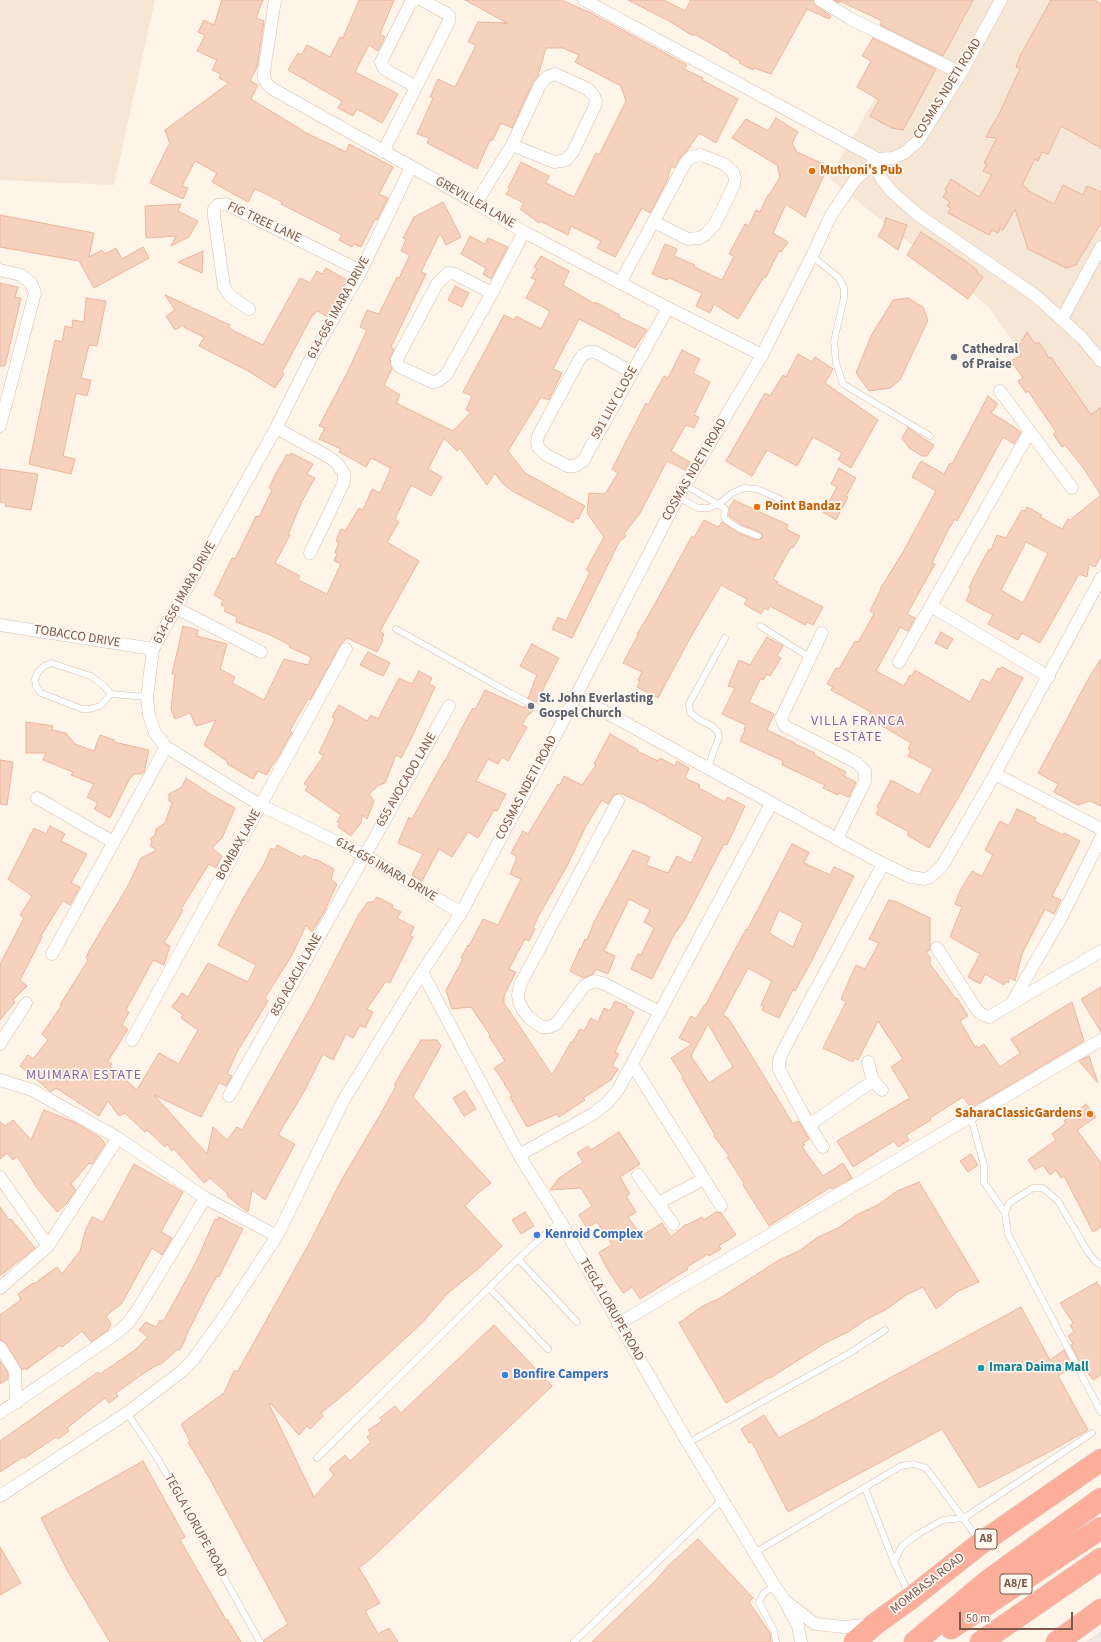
<!DOCTYPE html>
<style>
body{margin:0}
#map{position:relative;width:1101px;height:1642px;overflow:hidden;background:#fef4e8;font-family:"Source Sans 3",sans-serif}
canvas{display:block}
.scale{position:absolute;left:959px;top:1612px;width:114px;height:18px;box-sizing:border-box;border:2px solid #7b5849;border-top:0;padding-left:5px;font-size:12px;line-height:14px;white-space:nowrap;color:#7b5849;-webkit-text-stroke:3px #fff8f0;paint-order:stroke}
</style>
<div id="map">
<canvas width="1101" height="1642"></canvas>
<div class="scale">50 m</div>
</div>
<script>
const g = document.querySelector('canvas').getContext('2d');
g.lineJoin = 'round';
function fillPath(path, color) { g.fillStyle = color; g.fill(path, 'evenodd'); }
const toPath = rows => new Path2D(rows.map(r => 'M' + r).join(''));
function trace(path, color, width, dash) { g.strokeStyle = color; g.lineWidth = width; g.lineCap = dash ? 'butt' : 'round'; g.setLineDash(dash || []); g.stroke(path); }
function drawText(font, color, halo, rows, align = 'center') {
  g.font = font + ' "Source Sans 3",sans-serif'; g.lineWidth = 3.5; g.setLineDash([]); g.textBaseline = 'middle'; g.strokeStyle = halo; g.fillStyle = color; for (const [text, x, y, turn = 0] of rows) {
    g.save(); g.translate(x, y); g.rotate((+turn || 0) * Math.PI / 180); g.textAlign = isNaN(turn) ? turn : align; if (halo) g.strokeText(text, 0, 0); g.fillText(text, 0, 0); g.restore();
  }
}
fillPath(toPath([
 [0,0,155,0,114,185,0,180],
 [932,0,1101,0,1101,455,1052,397,988,306,829,178]
]), '#f6e6d6');
fillPath(toPath([
 [1101,1631,1101,1642,1086,1642]
]), '#efe7e2');
const building = toPath([
 [222,0,263,0,256,18,264,21,257,67,250,81,258,85,251,99,302,130,302,131,346,152,349,144,393,167,379,194,388,198,377,220,375,219,361,247,354,244,352,247,339,240,342,235,281,204,282,202,260,191,255,189,248,202,212,182,217,173,195,161,182,186,188,188,183,199,150,183,168,146,170,144,165,130,229,83,219,78,221,74,212,70,217,60,197,51,205,35,198,32,204,20,214,25,222,0],
 [359,0,394,0,380,34,385,37,378,51,369,45,355,72,398,94,382,123,357,109,353,116,338,108,342,101,288,70,298,53,301,55,307,45,330,57,340,37,343,38,359,0],
 [465,0,561,0,591,13,687,65,684,69,703,78,702,80,738,99,716,143,699,133,687,151,680,158,674,168,671,166,667,181,650,213,642,208,615,257,597,248,601,241,571,226,568,235,540,221,539,223,520,209,524,203,506,194,510,189,508,188,521,162,549,176,546,183,574,197,596,153,599,155,626,101,621,86,575,62,579,55,563,48,546,48,538,76,533,82,512,128,501,123,492,141,490,140,477,169,427,143,429,138,417,134,433,98,430,97,438,79,455,87,476,45,468,42,478,22,507,23,465,0],
 [628,0,664,0,685,11,691,0,813,0,816,6,831,16,829,19,807,9,771,74,754,68,753,70,739,63,740,61,729,55,729,54,694,34,693,36,669,21,628,0],
 [834,0,973,0,943,56,880,25,882,21,840,1,839,3,834,0],
 [1051,0,1094,0,1101,4,1101,148,1061,126,1048,154,1042,152,1038,161,1035,159,1022,185,1028,189,1027,190,1054,204,1063,185,1083,195,1087,186,1101,192,1101,223,1076,265,1066,268,1028,249,1015,209,1003,230,1000,228,998,233,992,230,989,235,948,213,951,208,947,206,950,202,943,197,947,191,945,190,951,179,979,197,992,175,983,171,987,164,984,163,997,138,986,137,1000,112,1020,69,1016,67,1020,56,1051,0],
 [873,38,936,69,903,130,892,128,870,116,879,100,857,87,871,61,862,56,873,38],
 [776,118,798,132,792,143,797,152,828,166,805,217,786,204,773,233,788,242,781,252,779,251,766,277,764,277,738,319,714,304,710,313,696,306,702,293,669,278,667,280,652,274,665,244,677,249,674,256,695,265,694,267,722,280,734,256,729,254,745,224,749,226,756,210,760,212,768,195,769,195,780,177,777,165,732,138,746,119,768,131,776,118],
 [443,202,461,237,446,245,440,233,421,272,426,274,391,347,394,349,390,359,392,369,384,385,400,395,396,403,453,431,471,412,466,410,472,396,463,392,504,315,514,320,516,316,541,329,550,311,526,298,536,280,531,278,537,269,534,267,541,256,569,271,563,285,595,304,595,302,620,315,619,317,647,330,635,348,579,319,553,369,562,373,549,400,541,397,508,451,525,473,585,506,578,519,575,518,573,523,514,492,503,484,495,473,487,485,460,448,457,451,444,438,428,469,442,477,431,496,411,485,395,519,399,522,387,542,419,561,380,631,384,634,382,639,383,640,377,652,347,638,342,643,310,700,308,699,290,730,292,732,277,759,271,767,267,775,258,771,253,779,227,764,228,762,204,745,216,720,196,726,190,713,175,719,171,709,175,674,172,674,183,626,198,630,197,636,227,644,220,669,235,677,232,683,264,700,284,659,308,665,311,657,289,647,290,645,268,634,236,622,237,617,224,611,226,607,221,605,223,600,214,595,232,558,235,559,256,516,259,517,272,490,269,488,275,475,287,454,289,456,291,453,313,464,307,474,315,478,302,501,288,535,290,535,275,563,300,576,298,580,327,594,341,564,334,561,337,554,335,553,339,542,336,541,341,529,345,531,359,508,363,510,372,489,380,493,391,468,371,458,366,467,356,461,339,452,341,449,319,439,325,428,319,426,347,373,367,330,360,327,367,310,379,314,397,277,399,278,410,255,401,251,406,239,403,238,414,217,443,202],
 [181,204,178,211,198,221,189,237,171,246,176,236,146,238,145,206,181,204],
 [0,215,94,233,89,257,102,250,105,254,116,248,122,259,143,247,149,258,94,288,79,261,0,247,0,215],
 [886,218,907,225,898,250,878,236,883,228,886,218],
 [921,232,968,263,978,271,977,272,983,277,968,299,907,255,921,232],
 [470,236,485,244,488,238,508,247,491,279,483,274,486,268,461,254,470,236],
 [203,251,202,273,178,262,203,251],
 [326,268,347,280,326,316,317,311,314,315,313,314,282,372,284,374,275,388,248,371,199,346,204,337,185,328,183,325,175,330,166,316,175,310,165,295,230,325,229,328,232,330,263,345,300,278,310,283,317,271,322,274,326,268],
 [0,283,18,287,15,297,21,298,5,366,0,366,0,283],
 [455,286,469,293,462,307,448,300,455,286],
 [86,298,106,301,97,346,89,345,81,378,91,380,87,396,76,393,63,456,75,459,71,474,29,464,55,340,62,342,65,326,72,328,73,320,84,322,86,298],
 [908,298,923,307,928,320,900,380,890,388,869,391,856,373,871,336,893,300,908,298],
 [1027,332,1035,344,1039,342,1049,358,1051,357,1091,415,1101,407,1101,495,1082,466,1065,445,1062,447,1053,434,1056,432,1028,391,1026,393,1018,381,1023,378,1011,361,1021,355,1017,350,1027,332],
 [682,350,700,359,693,373,710,382,694,415,699,417,694,428,686,425,671,451,690,462,685,470,667,461,640,513,624,534,626,536,619,542,572,638,552,629,558,617,566,621,590,572,586,570,604,537,587,513,589,493,605,494,618,473,612,469,646,403,648,405,664,376,668,378,682,350],
 [798,354,812,362,815,357,833,369,825,383,878,420,851,468,838,460,842,453,813,437,797,466,767,450,752,476,726,461,765,393,770,396,783,375,786,377,798,354],
 [988,396,998,404,991,413,1005,421,1021,432,1014,444,1003,437,957,521,955,519,947,532,932,563,935,564,907,614,915,618,908,631,900,627,876,671,904,686,910,675,912,676,915,670,970,702,982,679,990,683,998,668,1000,669,1002,667,1023,678,961,793,929,848,907,835,909,832,876,814,879,808,877,807,891,780,919,795,933,769,908,756,911,750,908,749,911,743,874,721,876,718,869,714,871,712,831,690,833,687,827,684,836,668,839,669,855,641,858,642,874,614,870,611,881,589,880,589,903,552,936,491,912,477,921,461,944,474,950,463,952,464,988,396],
 [908,428,934,445,927,456,922,456,909,448,902,438,908,428],
 [839,468,856,478,846,496,848,497,836,520,823,512,837,487,831,484,839,468],
 [0,469,38,474,31,510,5,506,6,503,0,502,0,469],
 [1101,495,1101,556,1095,567,1089,564,1087,577,1079,574,1040,643,1022,633,1018,640,988,624,993,615,966,601,971,589,969,588,975,575,989,549,991,550,997,535,1006,538,1022,510,1025,511,1027,507,1042,515,1040,517,1062,529,1068,519,1070,520,1101,495],
 [1026,542,1048,553,1023,603,1001,590,1026,542],
 [734,500,788,525,786,529,800,536,793,548,791,547,773,579,778,582,777,584,823,607,813,625,807,622,805,625,770,606,768,610,764,608,761,614,744,604,747,599,721,585,689,640,658,698,637,687,640,681,638,680,642,672,623,663,638,635,637,634,651,611,692,536,694,538,704,520,718,527,722,522,738,533,756,540,762,538,762,535,760,532,742,525,729,516,729,508,734,500],
 [941,632,953,639,947,649,935,643,941,632],
 [767,637,783,646,777,656,781,658,770,676,767,674,763,680,761,678,749,702,774,714,767,730,795,743,795,744,815,753,814,755,846,772,844,776,856,782,849,797,839,793,838,795,823,788,825,785,782,765,783,761,740,741,745,730,744,729,746,725,722,714,735,688,728,686,739,660,750,665,767,637],
 [532,644,559,658,543,689,540,701,538,700,537,702,528,698,537,675,520,666,532,644],
 [368,652,390,663,383,676,360,665,368,652],
 [1101,659,1101,806,1090,801,1078,805,1054,792,1058,784,1038,773,1091,674,1101,659],
 [419,671,432,678,429,684,435,687,411,739,401,758,396,755,385,783,379,785,369,794,374,801,367,819,362,815,361,823,351,836,338,827,340,823,337,822,341,815,305,790,308,786,304,784,324,755,319,753,335,719,332,717,339,705,367,721,371,715,378,719,399,678,412,684,419,671],
 [485,690,525,708,525,706,533,710,530,714,528,714,522,725,527,727,508,761,502,757,498,764,488,759,476,781,506,794,497,811,494,810,478,838,468,832,452,857,439,849,422,881,412,875,423,854,398,843,409,817,412,819,444,761,445,761,465,722,473,708,475,710,485,690],
 [26,722,53,726,52,730,66,733,75,744,94,751,100,735,114,740,114,742,149,750,144,772,142,774,135,774,130,778,110,818,94,809,98,803,87,797,94,784,71,775,73,772,43,760,46,753,26,753,26,722],
 [610,734,638,750,637,751,658,761,660,758,675,766,677,761,689,768,685,778,700,785,699,788,725,802,728,797,745,806,727,845,724,844,684,921,677,931,676,931,652,979,631,969,638,954,641,955,654,928,644,922,650,910,629,899,604,951,615,956,608,974,596,969,593,974,583,978,570,971,580,948,581,949,585,939,587,940,595,920,633,850,650,857,646,865,668,873,677,856,691,863,703,837,644,804,620,793,614,795,608,804,602,800,586,826,567,866,538,917,533,928,535,929,529,941,525,939,509,969,516,972,504,996,504,1003,552,1075,571,1042,572,1043,580,1029,584,1031,591,1018,598,1022,604,1008,610,1011,615,1001,627,1006,626,1008,634,1012,615,1052,619,1054,612,1066,618,1069,611,1080,583,1098,585,1100,559,1117,557,1114,527,1127,510,1097,512,1096,504,1084,505,1084,494,1068,505,1061,489,1036,490,1035,471,1007,452,1009,446,990,463,959,461,958,468,945,469,946,483,919,498,925,521,879,510,874,517,857,511,853,523,831,528,834,558,784,560,785,564,776,582,785,596,765,594,764,610,734],
 [0,760,13,762,7,805,0,804,0,760],
 [186,778,210,794,235,808,222,838,212,848,222,856,216,868,209,864,181,909,183,910,164,943,170,946,164,965,153,960,126,1010,129,1012,122,1025,128,1029,108,1061,112,1064,110,1066,137,1090,159,1053,179,1064,198,1030,181,1018,183,1015,172,1007,182,993,188,997,208,963,248,982,256,965,218,945,245,895,264,864,271,848,275,850,277,845,302,858,304,855,314,860,315,859,334,869,331,880,337,884,324,912,312,932,306,925,292,955,265,998,268,1001,237,1052,227,1074,232,1076,226,1086,219,1083,201,1117,154,1095,207,1154,213,1127,227,1140,237,1127,242,1130,312,1005,359,914,368,902,373,902,377,897,393,905,392,908,401,912,397,918,414,927,410,936,413,937,390,983,386,981,367,1009,373,1012,365,1028,360,1025,353,1038,346,1034,333,1060,323,1054,305,1090,278,1135,295,1144,265,1200,252,1190,248,1212,227,1196,228,1194,210,1178,204,1183,174,1149,172,1151,167,1144,165,1147,147,1130,145,1132,125,1113,119,1116,108,1101,99,1116,56,1088,51,1092,20,1066,28,1055,33,1059,48,1040,42,1034,62,1005,60,1005,88,960,86,958,89,951,129,884,141,858,157,850,150,846,152,842,150,839,155,835,156,829,165,823,172,803,169,801,169,794,182,787,186,778],
 [1017,809,1036,818,1034,821,1063,835,1064,833,1080,841,1052,896,1061,900,1054,914,1045,909,1022,954,1015,981,1010,977,1008,983,1006,981,1004,985,985,974,980,984,968,977,980,954,950,937,962,907,955,904,960,891,972,871,982,876,993,855,985,850,1000,821,1009,826,1017,809],
 [50,826,65,834,61,841,87,854,71,883,80,887,70,905,63,900,41,936,42,937,20,980,27,986,13,1000,15,1002,0,1020,0,964,24,918,20,915,32,896,8,879,34,828,46,834,50,826],
 [792,844,809,852,804,863,830,875,834,867,854,876,811,962,795,991,793,990,779,1018,762,1010,764,1006,761,1005,772,981,748,968,723,1015,728,1018,740,1037,793,1124,798,1121,800,1123,809,1139,803,1143,805,1145,802,1147,823,1176,843,1163,852,1178,832,1189,831,1187,769,1226,743,1185,744,1183,727,1157,729,1156,714,1136,715,1135,682,1078,683,1077,671,1058,692,1044,679,1038,691,1016,696,1019,704,1005,705,1006,746,929,747,930,792,844],
 [779,910,803,923,793,947,769,933,779,910],
 [708,1024,733,1067,709,1083,691,1056,708,1024],
 [889,900,897,902,930,918,930,950,926,952,930,957,930,964,956,999,957,998,968,1016,960,1021,975,1047,977,1046,978,1048,984,1044,1000,1067,1020,1053,1011,1039,1072,1002,1084,1041,971,1108,963,1097,930,1118,931,1120,906,1135,909,1140,898,1147,894,1141,853,1167,837,1141,910,1098,891,1067,903,1059,878,1021,858,1060,855,1058,853,1062,823,1048,846,1002,841,999,856,965,865,969,879,943,869,939,889,900],
 [1101,987,1101,1032,1081,999,1101,987],
 [421,1040,437,1040,441,1046,413,1097,491,1183,478,1193,465,1206,502,1246,479,1268,448,1293,422,1323,347,1392,321,1413,323,1416,310,1429,307,1426,299,1435,270,1403,269,1404,314,1497,334,1475,329,1469,345,1455,350,1461,371,1442,367,1437,371,1434,368,1430,382,1421,380,1418,395,1406,401,1413,494,1325,552,1386,376,1554,359,1568,380,1603,365,1611,378,1634,389,1628,398,1642,264,1642,264,1640,288,1624,211,1481,188,1442,190,1441,181,1424,224,1393,234,1371,238,1371,311,1240,342,1179,380,1115,396,1086,394,1085,421,1040],
 [1089,1056,1098,1083,1079,1061,1089,1056],
 [465,1091,476,1109,464,1116,453,1098,465,1091],
 [1086,1104,1096,1117,1077,1130,1101,1163,1101,1227,1093,1232,1064,1176,1061,1178,1056,1170,1050,1175,1043,1165,1035,1170,1028,1160,1056,1140,1052,1134,1066,1123,1064,1121,1086,1104],
 [44,1110,74,1122,101,1138,105,1144,92,1164,89,1163,71,1184,76,1190,66,1204,57,1212,37,1188,17,1156,13,1160,7,1153,0,1159,0,1122,5,1126,13,1120,31,1140,44,1110],
 [619,1132,640,1164,620,1177,630,1194,626,1196,636,1212,628,1217,641,1236,662,1223,671,1237,686,1224,687,1225,702,1217,704,1220,716,1212,721,1213,736,1235,719,1246,721,1249,709,1256,708,1254,687,1267,688,1269,640,1299,632,1287,623,1293,606,1267,599,1252,612,1245,597,1222,587,1228,579,1215,592,1206,581,1188,550,1190,559,1178,583,1162,577,1153,588,1146,591,1150,619,1132],
 [971,1154,978,1165,968,1172,960,1161,971,1154],
 [134,1164,183,1192,161,1232,172,1238,171,1240,162,1255,152,1248,122,1303,106,1316,111,1324,108,1330,91,1342,82,1331,62,1347,60,1345,26,1370,25,1368,22,1370,6,1343,0,1340,0,1315,21,1300,18,1294,33,1283,34,1284,57,1267,62,1274,80,1251,86,1229,92,1217,103,1222,134,1164],
 [919,1182,979,1282,958,1291,936,1309,923,1287,906,1295,887,1309,867,1319,848,1332,827,1342,770,1378,770,1377,726,1403,679,1323,701,1307,720,1298,779,1260,799,1251,818,1237,838,1228,858,1214,878,1205,897,1191,919,1182],
 [0,1207,9,1220,11,1219,35,1248,0,1276,0,1207],
 [525,1212,534,1226,521,1234,512,1220,525,1212],
 [219,1217,243,1229,219,1277,217,1276,209,1290,185,1338,186,1338,180,1350,178,1349,160,1365,159,1364,144,1373,116,1393,118,1396,109,1403,105,1398,67,1428,69,1431,58,1439,56,1437,25,1458,23,1457,0,1472,0,1441,98,1372,100,1374,135,1350,148,1337,139,1330,146,1322,156,1327,160,1320,163,1322,196,1262,215,1219,218,1220,219,1217],
 [1097,1282,1101,1289,1101,1375,1093,1380,1080,1362,1071,1345,1073,1344,1068,1336,1074,1332,1070,1325,1073,1323,1060,1303,1097,1282],
 [1021,1307,1050,1360,1064,1350,1072,1367,1058,1376,1088,1430,1049,1452,979,1488,942,1429,788,1512,752,1442,749,1443,741,1429,764,1415,779,1438,1021,1307],
 [0,1361,8,1373,8,1379,0,1384,0,1361],
 [143,1461,185,1537,180,1540,226,1620,227,1619,241,1642,110,1642,66,1568,41,1518,143,1461],
 [698,1539,753,1598,749,1602,770,1633,771,1642,592,1642,656,1580,669,1565,698,1539],
 [0,1547,21,1583,0,1595,0,1547]
]);
fillPath(building, '#f6d1bd');
trace(building, '#eab59c', 1);
const lane = toPath([
 [812,256,839,278,844,288,844,298,834,341,836,363,843,384,930,436],
 [685,485,724,508,725,509,724,517,727,521,740,529,758,536],
 [678,497,698,508,709,508,720,503,732,493,744,488,757,489,780,499],
 [760,626,809,657],
 [396,629,510,693,563,721],
 [111,694,100,706,90,709,82,709,41,693,36,686,35,679,38,672,44,666,51,663,91,676,102,684,111,694,147,697],
 [708,767,719,737,718,732,712,726,698,719,690,712,689,704,725,638],
 [971,1117,984,1166,984,1182,1005,1213],
 [518,1259,577,1322],
 [1101,1265,1096,1262,1088,1252,1058,1201,1043,1188,1033,1188,1009,1203,1005,1213,1008,1234,1101,1412],
 [489,1288,548,1349],
 [127,1413,158,1459,260,1642],
 [688,1443,848,1354,885,1330],
 [317,1458,518,1259,560,1221],
 [865,1488,894,1562,909,1594],
 [754,1553,901,1466,914,1464,926,1468,979,1540],
 [894,1562,902,1546,918,1534,943,1520,964,1518,1092,1433],
 [774,1585,763,1594,759,1602,774,1631,776,1642],
 [574,1642,722,1500]
]);
const street = toPath([
 [275,0,264,71,264,77,267,84,271,88,476,203,524,232,668,308,762,355],
 [415,0,410,4,381,62,383,67,386,70,416,87,449,21,449,16,446,13,422,0],
 [584,0,878,159,877,168,881,178,891,191,917,214,1036,296,1082,338,1101,361],
 [820,0,851,19,961,73],
 [383,152,416,87],
 [411,167,361,271,313,354,276,428,153,649,147,697,149,715,155,733,166,747,260,805,364,855,461,913],
 [476,203,512,145,540,85,547,77,555,74,588,89,594,96,596,101,595,106,573,152,566,160,554,162,512,145],
 [0,270,21,275,31,283,35,293,0,426],
 [448,273,455,274,492,293,446,375,438,381,432,382,400,367,397,363,397,359,437,284,448,273],
 [620,283,686,162,691,157,701,155,724,164,733,172,735,178,734,185,715,224,705,235,699,238,688,239,654,222],
 [492,293,524,232],
 [249,309,230,296,224,287,214,216,214,209,218,205,226,204,361,271],
 [1062,319,1101,247],
 [632,372,595,352,589,352,583,355,579,360,538,436,537,443,538,447,545,454,567,466,575,466,583,461,668,308],
 [1000,391,1072,488],
 [276,428,329,457,337,463,344,474,344,482,310,553],
 [931,606,1049,677],
 [176,608,261,652],
 [0,625,153,649],
 [822,633,781,718,784,725,787,727,857,763,865,771,865,781,837,839],
 [899,662,1030,431],
 [576,696,883,864,911,877,925,879,930,877,942,866,995,774,1101,578],
 [995,774,1101,829],
 [37,798,113,842],
 [618,801,521,983,518,995,519,1002,523,1010,529,1018,542,1027,549,1027,556,1024,584,986,594,981,605,984,659,1012],
 [937,948,977,1010,981,1014,989,1017,1101,951],
 [52,954,166,747],
 [422,972,519,1155,560,1221,688,1443,774,1585,785,1601,798,1626,801,1642],
 [1011,1004,1061,918,1101,838],
 [132,1040,346,649],
 [0,1044,26,1003],
 [868,1062,873,1081,882,1090],
 [632,1064,721,1206],
 [0,1080,32,1090,118,1138,205,1198,277,1236],
 [229,1096,449,706],
 [809,1125,873,1081],
 [823,1147,809,1125,783,1077,779,1069,779,1060,784,1049,883,864],
 [519,1155,593,1114,607,1103,618,1090,771,804],
 [638,1175,673,1224],
 [0,1177,48,1246],
 [658,1203,704,1179],
 [0,1288,48,1246,118,1138],
 [618,1324,1101,1040],
 [0,1347,15,1371,16,1403],
 [0,1413,118,1332,128,1323,138,1309,205,1198],
 [0,1496,127,1413,182,1371,193,1360,223,1318,277,1236,343,1101,422,972,461,913,563,721,678,497,762,355,812,256,831,215,855,180,878,159,892,158,904,153,918,141,961,73,1001,0],
 [788,1603,815,1624,845,1627,872,1624]
]);
const highway = toPath([
 [951,1628,1101,1528],
 [855,1642,875,1624,911,1598,981,1543,1101,1460],
 [915,1642,988,1581,1101,1499],
 [981,1642,1101,1559],
 [1057,1642,1101,1610]
]);
trace(lane, '#d4bdaf', 7);
trace(street, '#d4bdaf', 13);
trace(highway, '#dad0cc', 23);
trace(lane, '#fff', 6);
trace(street, '#fff', 12);
trace(highway, '#fdae9b', 22);
for (const [x, y, r, color] of [
 [812,171,4,"#e8710a"],
 [954,357,4,"#6b7280"],
 [757,507,4,"#e8710a"],
 [531,706,4,"#6b7280"],
 [1090,1114,4,"#e8710a"],
 [537,1235,4,"#3f7fe0"],
 [981,1368,4,"#0f9aa8"],
 [505,1375,4,"#3f7fe0"]
]) { const dot = new Path2D(); dot.arc(x, y, r, 0, 2 * Math.PI); g.fillStyle = color; g.fill(dot); trace(dot, '#fff8f0', 1.5); }
for (const [x, y, w] of [
 [986,1539,22],
 [1016,1584,32]
]) { const box = new Path2D(); box.roundRect(x - w / 2, y - 10, w, 20, 3); g.fillStyle = '#fff8f0'; g.fill(box); trace(box, '#7b5849', 1); }
drawText('bold 12px', '#7b5849', null, [
 ["A8",986,1539],
 ["A8/E",1016,1584]
]);
drawText('13px', '#7b5849', '#fff8f0', [
 ["COSMAS NDETI ROAD",948,89,-58],
 ["GREVILLEA LANE",475,203,30],
 ["FIG TREE LANE",264,223,25],
 ["614-656 IMARA DRIVE",339,308,-61],
 ["591 LILY CLOSE",615,403,-61],
 ["COSMAS NDETI ROAD",695,470,-60],
 ["614-656 IMARA DRIVE",185,593,-61],
 ["TOBACCO DRIVE",77,637,9],
 ["655 AVOCADO LANE",407,780,-60],
 ["COSMAS NDETI ROAD",527,788,-62],
 ["BOMBAX LANE",239,845,-61],
 ["614-656 IMARA DRIVE",386,870,30],
 ["850 ACACIA LANE",297,975,-61],
 ["TEGLA LORUPE ROAD",611,1310,60],
 ["TEGLA LORUPE ROAD",195,1526,61],
 ["MOMBASA ROAD",928,1584,-38]
]);
drawText('bold 13px', '#c56008', '#fff8f0', [
 ["Muthoni's Pub",820,171],
 ["Point Bandaz",765,507],
 ["SaharaClassicGardens",1082,1114,"right"]
], 'left');
drawText('bold 13px', '#5b616d', '#fff8f0', [
 ["Cathedral",962,350],
 ["of Praise",962,365],
 ["St. John Everlasting",539,699],
 ["Gospel Church",539,714]
], 'left');
drawText('bold 13px', '#366cbe', '#fff8f0', [
 ["Kenroid Complex",545,1235],
 ["Bonfire Campers",513,1375]
], 'left');
drawText('bold 13px', '#0d838f', '#fff8f0', [
 ["Imara Daima Mall",989,1368]
], 'left');
g.letterSpacing = '1px';
drawText('14px', '#88659e', '#fff8f0', [
 ["VILLA FRANCA",858,722],
 ["ESTATE",858,738],
 ["MUIMARA ESTATE",84,1076]
]);
g.letterSpacing = '0px';
</script>
